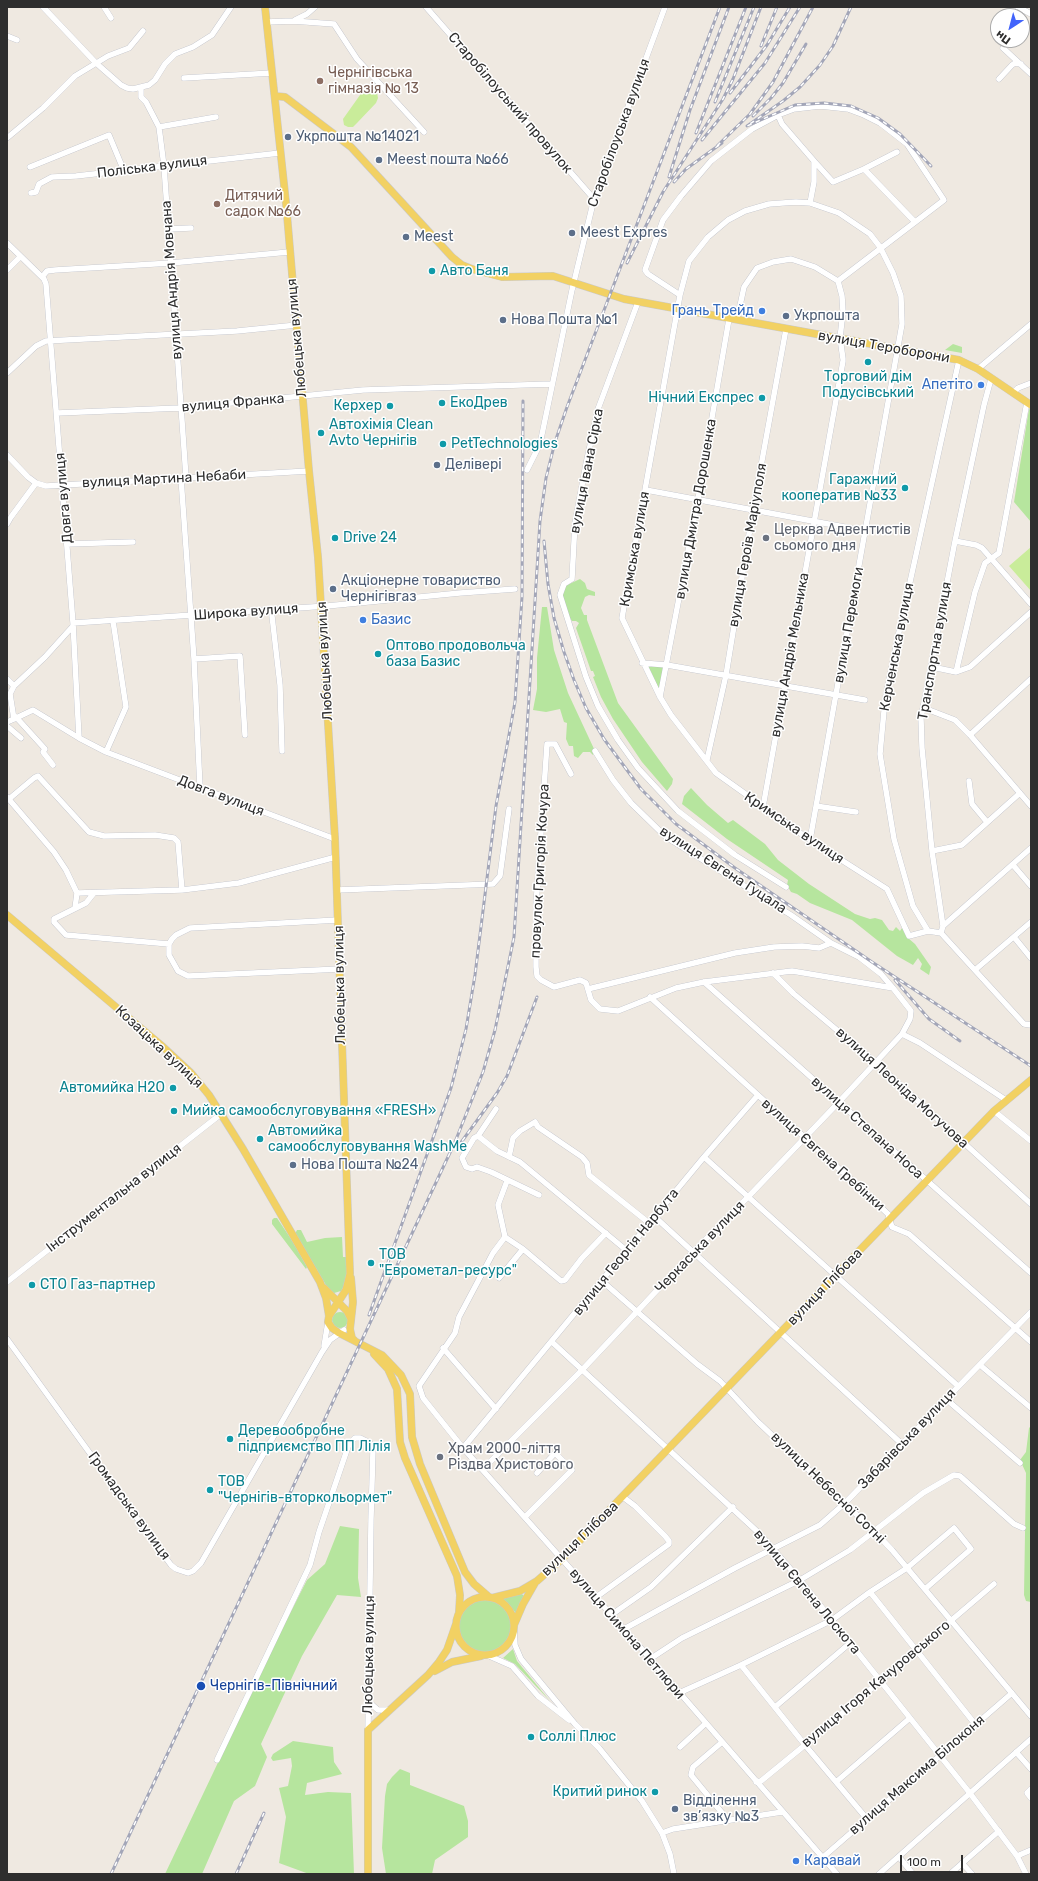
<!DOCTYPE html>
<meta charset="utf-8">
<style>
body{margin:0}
#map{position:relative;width:1038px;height:1881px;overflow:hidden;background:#efe9e1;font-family:Rubik,sans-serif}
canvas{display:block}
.frame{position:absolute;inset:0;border:8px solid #2e2e2e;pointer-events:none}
.north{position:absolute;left:990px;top:8px;width:40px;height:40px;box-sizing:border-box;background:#fff;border:1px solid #ababab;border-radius:50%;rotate:216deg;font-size:11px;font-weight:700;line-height:16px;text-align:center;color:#2e2e2e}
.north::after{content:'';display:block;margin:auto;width:14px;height:18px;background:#4264fb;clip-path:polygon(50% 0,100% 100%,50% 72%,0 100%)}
.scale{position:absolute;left:900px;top:1855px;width:63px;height:18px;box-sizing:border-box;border:2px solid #2e2e2e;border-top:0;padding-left:5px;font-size:12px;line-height:14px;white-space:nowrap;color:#2e2e2e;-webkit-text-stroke:3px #fff;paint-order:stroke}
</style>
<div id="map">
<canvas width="1038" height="1881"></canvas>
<div class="frame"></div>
<div class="north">Пн</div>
<div class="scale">100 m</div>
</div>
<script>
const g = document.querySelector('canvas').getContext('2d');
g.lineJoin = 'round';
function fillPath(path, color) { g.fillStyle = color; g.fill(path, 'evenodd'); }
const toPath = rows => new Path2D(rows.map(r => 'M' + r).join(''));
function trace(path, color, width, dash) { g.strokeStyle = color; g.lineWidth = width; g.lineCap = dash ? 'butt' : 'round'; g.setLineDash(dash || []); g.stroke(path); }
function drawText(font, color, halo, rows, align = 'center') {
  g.font = font + ' Rubik,sans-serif'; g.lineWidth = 3; g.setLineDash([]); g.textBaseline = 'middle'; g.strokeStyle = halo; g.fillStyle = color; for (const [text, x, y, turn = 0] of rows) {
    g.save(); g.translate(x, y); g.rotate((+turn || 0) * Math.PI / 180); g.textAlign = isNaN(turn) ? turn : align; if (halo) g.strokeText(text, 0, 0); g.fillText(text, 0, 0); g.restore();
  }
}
fillPath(toPath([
 [953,344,962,347,962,353,945,350],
 [1029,409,1031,410,1031,522,1014,502],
 [580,579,585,583,587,589,595,592,595,596,589,595,585,597,581,608,584,615,587,615,587,620,618,703,673,779,672,784,667,791,642,762,613,719,601,697,593,677,595,676,593,671,591,671,576,628,579,623,576,621,572,621,567,614,562,592,565,586],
 [542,607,547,607,554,650,568,693,595,751,593,755,590,752,583,752,578,758,574,756,573,746,569,746,566,739,567,723,564,722,560,709,546,712,533,710,537,689,537,658],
 [664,663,659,690,645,665],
 [691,788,707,805,728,823,733,820,765,844,778,860,809,884,855,914,870,919,875,918,882,920,889,930,893,931,896,927,900,931,902,928,908,938,915,944,931,967,929,975,920,969,922,964,918,958,913,965,897,956,852,920,810,903,797,894,791,892,787,885,788,880,727,839,682,804,684,796],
 [274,1218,277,1218,293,1242,307,1267,306,1269,272,1224,272,1220],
 [297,1230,301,1230,307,1242,325,1238,342,1237,343,1257,346,1257,347,1277,347,1282,341,1291,334,1293,329,1290,295,1234],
 '332 1320a8 8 0 1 1 16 0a8 8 0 1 1-16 0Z',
 [1031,1426,1031,1602,1026,1601,1024,1595,1026,1473,1020,1460,1026,1452,1029,1428],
 [340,1526,359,1529,358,1578,361,1597,337,1595,302,1656,261,1744,267,1757,255,1786,234,1801,202,1874,165,1874,272,1649,307,1580,325,1564],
 [521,1593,524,1596,516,1613,502,1598],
 '459 1626a26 26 0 1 1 52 0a26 26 0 1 1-52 0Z',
 [513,1649,517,1661,550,1701,515,1664,503,1658],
 [293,1741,333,1747,334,1762,342,1774,307,1783,305,1795,328,1792,351,1793,354,1874,309,1874,279,1863,286,1817,279,1788,288,1786,292,1766,291,1758,273,1761,271,1758,273,1754],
 [400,1769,410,1773,410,1785,464,1806,468,1821,468,1837,435,1860,432,1874,386,1874,382,1848,385,1796,387,1784,392,1777]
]), '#b6e59e');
fillPath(toPath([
 [365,88,370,88,377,93,378,98,376,103,357,123,353,127,348,127,344,125,343,119],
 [1031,547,1031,591,1009,566]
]), '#c9ec9a');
const minor = toPath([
 [43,7,96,63,121,85,127,88,133,89,149,85,155,80,165,64,175,54,193,47,212,35,231,7],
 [104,7,111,18],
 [426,7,594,199],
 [1018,7,1031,14],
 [295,20,307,14,315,7],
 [267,22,293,21,334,24,357,59,424,132],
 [7,36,17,40],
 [1003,48,1031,74],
 [184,78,272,73],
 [999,79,1012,65,1015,63,1021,64],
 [141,88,141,97,146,102,159,127,164,166,186,477],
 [778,115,794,109,820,106,848,109,864,115,880,123,907,144,944,200,838,281],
 [159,127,216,117],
 [7,138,43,108,75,76,108,56,129,48,143,31],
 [897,152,864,169,915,222],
 [814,161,833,182,864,169],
 [30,167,109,135,124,171],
 [31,193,36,192,39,184,52,177,76,176,280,153],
 [169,229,191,228],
 [7,243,44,279,46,284,73,623,79,738,106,752,335,839],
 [7,270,20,257],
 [42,277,47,271,55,270,171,263,289,252],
 [680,295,648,274,645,270,663,220,681,196,711,161,752,129,778,115,782,124,814,161,814,182,810,203],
 [638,302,598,409,586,464,575,523,572,579,564,584,560,595,586,677,598,706,618,740,638,768,678,811,735,855,786,887],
 [978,369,1031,324],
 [7,373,36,346,46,341,237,331,297,325],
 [1013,393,1018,388,1031,383],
 [57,413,180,408,363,390,552,384],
 [7,455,28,477,36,483,46,486,309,471],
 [527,470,540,444,572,290,594,199,665,7],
 [181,478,194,659,200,788],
 [646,490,866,531],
 [7,524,11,517,36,483],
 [955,541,976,545,982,548,1031,604],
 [67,544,133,542],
 [272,616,280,685,282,751],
 [73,623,327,606,460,593,515,589],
 [73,626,45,657,14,686,10,694,14,719,33,710,79,738],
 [194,659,240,656,245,735],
 [642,663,667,665,865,700],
 [932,667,956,672],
 [956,672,975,592,985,563,999,553,1027,402],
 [956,672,970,667,1031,612],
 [7,679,14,686],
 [660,697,698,499,729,319,738,315,744,287,757,268,773,262,791,259,815,267,838,281,842,296,843,312,840,338,843,359],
 [924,708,955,720,970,735,1031,806],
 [16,717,45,749,43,752,53,765],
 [7,722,14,719],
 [7,726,21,738],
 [970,735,1031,679],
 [595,751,613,780,631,803,666,837,791,915,831,943],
 [106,752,126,707,113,621],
 [707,760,726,675,753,510,786,329],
 [969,781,972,804,987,822],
 [7,797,54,852,66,870,77,893,75,908],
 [9,799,34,778,38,776,89,832,104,836,155,835,174,838,178,842,182,890],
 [816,806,856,812],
 [763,807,843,361],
 [810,840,902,324,901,296,893,273,880,247,870,234,839,213,810,203,796,202,769,204,745,211,728,220,708,237,689,261,680,295,622,618,660,697,671,715,716,773,810,840,887,889,909,936,928,931,941,933,943,926,932,851,922,748,921,718,955,541,984,405,991,379],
 [932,851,962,845,1020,793],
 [1013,865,1031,886],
 [337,890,493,884,500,876,509,809],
 [77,893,182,890,239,883,336,857],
 [94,893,86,903,54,919,54,922,66,935,169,944],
 [338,920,190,928,176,935,172,939,169,944,169,955,178,971,188,976,340,969],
 [943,926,1031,848],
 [928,931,913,906,894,839,880,754,885,700,897,641,959,360],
 [941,933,1024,1024,1031,1025],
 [1014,937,1031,958],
 [975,970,1031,922],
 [773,973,794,994,875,1062,1031,1204],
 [704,982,1031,1273],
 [588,989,735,953,774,947,802,946,819,948,831,943,859,957,881,974,893,988],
 [650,997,867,1194,888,1214,892,1227,909,1234,1031,1342],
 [902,1034,920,1043,1006,1100],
 [496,1109,478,1136,497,1151,520,1162,626,1250],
 [994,1111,1031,1141],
 [478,1136,474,1138,462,1158,466,1167,472,1169,477,1167,491,1172,539,1195],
 [509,1157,513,1138,520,1131,535,1122,538,1127,582,1157,587,1163,589,1175,649,1223],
 [704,1157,958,1386],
 [507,1181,498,1205,505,1237,523,1249,561,1281,565,1280,582,1258,606,1233],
 [655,1217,902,1444],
 [505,1237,493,1253,459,1317,455,1333,419,1386,423,1398,463,1448,640,1647,837,1874],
 [499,1278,523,1249],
 [602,1281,697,1364,720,1381,758,1422,874,1531,892,1550,1031,1716],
 [7,1282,221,1114],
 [7,1339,171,1565,176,1569,188,1573,193,1571,201,1563,322,1352,330,1340,344,1330],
 [552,1342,760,1534,800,1580,969,1792,1017,1856,1026,1874],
 [324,1346,328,1322],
 [443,1348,496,1409],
 [980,1365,1031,1408],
 [946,1399,1020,1463],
 [463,1448,704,1157,758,1095],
 [483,1469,582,1370,693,1252,749,1196,838,1103,902,1034,910,1019,911,1011,893,988,792,971,704,982,676,988,618,1011,600,1009,591,1000,586,983,580,980,554,987,541,980,537,976,536,967,536,905,547,744,555,744,571,774],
 [525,1517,572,1470,555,1453,537,1473],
 [870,1592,975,1724],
 [595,1598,669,1544,669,1541,665,1536,635,1506,623,1497],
 [610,1614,614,1613,651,1587,733,1507],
 [514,1629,515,1645,521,1659,575,1724,599,1748,642,1801,662,1833,670,1854,674,1874],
 [624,1629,735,1568,820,1525,845,1503,1031,1312],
 [487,1655,512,1666,538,1696,569,1720],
 [650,1659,682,1638,800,1580,850,1550,923,1493,954,1475,960,1476,1014,1524,1023,1528],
 [741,1665,805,1745,867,1819],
 [679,1693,741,1665,832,1620,870,1592,907,1568,954,1528,971,1549,925,1589],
 [369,1702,378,1710,388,1710],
 [775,1707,850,1643],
 [721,1743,693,1767,691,1775,723,1814,726,1821],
 [680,1747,705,1724],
 [1016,1752,1031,1769],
 [217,1760,310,1565,319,1532,349,1444,355,1438,360,1438,370,1443,373,1449,371,1519,368,1730],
 [756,1782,761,1781,805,1745,994,1584],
 [836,1782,910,1718],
 [1031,1789,1027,1793,1031,1798],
 [662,1833,673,1829,782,1812],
 [1017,1856,1031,1850],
 [899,1857,913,1874],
 [822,1858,1012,1693],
 [962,1863,972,1874],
 [879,1874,1031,1739],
 [950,1874,999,1831]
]);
const major = toPath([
 [265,7,286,203,309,471,318,557,335,839,350,1274,346,1290,329,1316,328,1322,332,1328,339,1333,382,1355,401,1375,410,1394,412,1437,420,1464,465,1572,474,1584,489,1597],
 [275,96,285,97,351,147,452,257,462,265,472,269,502,277,553,276,624,299,959,360,978,369,1031,405],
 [7,915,162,1046,191,1073,209,1095,243,1149,320,1282,326,1298,329,1316],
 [351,1278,353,1302,350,1329,352,1338,355,1341],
 [324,1288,347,1311,351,1319],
 [374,1354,388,1369,397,1389,400,1442,405,1458,457,1576,460,1595,459,1613],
 '456 1626a29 29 0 1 1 58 0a29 29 0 1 1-58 0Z',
 [492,1598,520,1591,537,1581,562,1559,994,1111,1031,1080],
 [514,1625,523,1604,535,1583],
 [435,1671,452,1662,481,1656],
 [368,1874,368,1730,428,1675,439,1662,447,1650,456,1624]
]);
trace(minor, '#b4b7c1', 6);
trace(major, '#c9c9c9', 8);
trace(minor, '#fff', 5.5);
trace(major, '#f2d163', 7);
const rail = toPath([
 [851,7,833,46,820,65,800,87,783,101,747,126,795,105,824,103,851,106,878,118,900,134,931,166],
 [761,46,777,7],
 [730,93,767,45,790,7],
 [715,102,754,7],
 [753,116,771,98,783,83,806,44],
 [696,133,746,7],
 [702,140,765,63,800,7],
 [717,146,750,114,773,82,813,7],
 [669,177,690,110,729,7],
 [674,182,686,169,722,143],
 [627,263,663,192,723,99,733,79,761,7],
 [544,541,548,584,554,618,564,652,574,680,586,708,604,739,641,789,676,824,735,868,872,962,1031,1066],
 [895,980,929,1019,960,1041],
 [457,1148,497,1093,507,1076,537,997],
 [369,1315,451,1088,466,1029,475,975,496,806,515,702,522,597,523,401],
 [111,1874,455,1142,483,1072,495,1030,514,937,540,521,546,478,555,442,567,407,720,7],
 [236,1874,264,1813]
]);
trace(rail, '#a3a6b8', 3);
trace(rail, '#fff', 1.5, [4.5]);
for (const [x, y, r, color] of [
 [320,81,4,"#8d6e63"],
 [288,137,4,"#5c6f8a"],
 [379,160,4,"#5c6f8a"],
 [217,204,4,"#8d6e63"],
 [572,233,4,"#5c6f8a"],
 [406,237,4,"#5c6f8a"],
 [432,271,4,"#0f9aa8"],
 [762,311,4,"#3f7fe0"],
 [786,316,4,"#5c6f8a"],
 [503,320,4,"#5c6f8a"],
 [868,362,4,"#0f9aa8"],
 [981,385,4,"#3f7fe0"],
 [762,398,4,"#0f9aa8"],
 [442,403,4,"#0f9aa8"],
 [390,406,4,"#0f9aa8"],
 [321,433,4,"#0f9aa8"],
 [443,444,4,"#0f9aa8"],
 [437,465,4,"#5c6f8a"],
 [905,488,4,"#0f9aa8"],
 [335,538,4,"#0f9aa8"],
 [766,538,4,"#6b7280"],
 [333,589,4,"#5c6f8a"],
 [363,620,4,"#3f7fe0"],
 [378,654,4,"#0f9aa8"],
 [173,1088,4,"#0f9aa8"],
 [174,1111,4,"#0f9aa8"],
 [260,1139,4,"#0f9aa8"],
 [293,1165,4,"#5c6f8a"],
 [371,1263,4,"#0f9aa8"],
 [32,1285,4,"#0f9aa8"],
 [230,1439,4,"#0f9aa8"],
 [440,1457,4,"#6b7280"],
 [210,1490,4,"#0f9aa8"],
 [201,1686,5,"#1a4fb4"],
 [531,1737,4,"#0f9aa8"],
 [655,1792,4,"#0f9aa8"],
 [675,1809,4,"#5c6f8a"],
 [796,1861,4,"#3f7fe0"]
]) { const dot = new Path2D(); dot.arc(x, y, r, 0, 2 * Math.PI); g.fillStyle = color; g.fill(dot); trace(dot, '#fff', 1.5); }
drawText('14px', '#785e54', '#fff', [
 ["Чернігівська",328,73],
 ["гімназія № 13",328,89],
 ["Дитячий",225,196],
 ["садок №66",225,212]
], 'left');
drawText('14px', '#2e2e2e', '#fff', [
 ["Старобілоуський провулок",510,103,49],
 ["Старобілоуська вулиця",619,133,-70],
 ["Поліська вулиця",152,167,-7],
 ["вулиця Андрія Мовчана",172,280,-94],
 ["Любецька вулиця",297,338,-95],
 ["вулиця Тероборони",884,347,10],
 ["вулиця Франка",233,403,-5],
 ["вулиця Івана Сірка",587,471,-79],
 ["вулиця Мартина Небаби",164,479,-3],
 ["Довга вулиця",64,498,-95],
 ["вулиця Дмитра Дорошенка",696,509,-80],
 ["вулиця Героїв Маріуполя",748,545,-80],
 ["Кримська вулиця",635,549,-80],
 ["Широка вулиця",246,612,-4],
 ["вулиця Перемоги",849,625,-80],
 ["Керченська вулиця",897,647,-79],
 ["Транспортна вулиця",935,651,-80],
 ["вулиця Андрія Мельника",790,655,-80],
 ["Любецька вулиця",325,661,-93],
 ["Довга вулиця",221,796,21],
 ["Кримська вулиця",794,828,34],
 ["вулиця Євгена Гуцала",723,870,33],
 ["провулок Григорія Кочура",540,871,-87],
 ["Любецька вулиця",340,985,-91],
 ["Козацька вулиця",159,1047,43],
 ["вулиця Леоніда Могучова",902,1088,42],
 ["вулиця Степана Носа",867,1128,42],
 ["вулиця Євгена Гребінки",823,1155,42],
 ["Інструментальна вулиця",114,1198,-38],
 ["Черкаська вулиця",700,1247,-46],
 ["вулиця Георгія Нарбута",626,1252,-51],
 ["вулиця Глібова",825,1287,-46],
 ["Забарівська вулиця",907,1439,-46],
 ["вулиця Небесної Сотні",828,1488,44],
 ["Громадська вулиця",129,1506,54],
 ["вулиця Глібова",580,1539,-44],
 ["вулиця Євгена Лоскота",807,1592,50],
 ["вулиця Симона Петлюри",627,1634,49],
 ["Любецька вулиця",369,1655,-89],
 ["вулиця Ігоря Качуровського",876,1684,-40],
 ["вулиця Максима Білоконя",917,1775,-41]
]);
drawText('14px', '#4e5e75', '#fff', [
 ["Укрпошта №14021",296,137],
 ["Meest пошта №66",387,160],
 ["Meest Expres",580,233],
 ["Meest",414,237],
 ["Укрпошта",794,316],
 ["Нова Пошта №1",511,320],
 ["Делівері",445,465],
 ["Акціонерне товариство",341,581],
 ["Чернігівгаз",341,597],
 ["Нова Пошта №24",301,1165],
 ["Відділення",683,1801],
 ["зв’язку №3",683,1817]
], 'left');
drawText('14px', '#0d838f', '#fff', [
 ["Авто Баня",440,271],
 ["Торговий дім",868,377,"center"],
 ["Подусівський",868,393,"center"],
 ["Нічний Експрес",754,398,"right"],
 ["ЕкоДрев",450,403],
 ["Керхер",382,406,"right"],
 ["Автохімія Clean",329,425],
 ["Avto Чернігів",329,441],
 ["PetTechnologies",451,444],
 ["Гаражний",897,480,"right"],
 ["кооператив №33",897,496,"right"],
 ["Drive 24",343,538],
 ["Оптово продовольча",386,646],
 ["база Базис",386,662],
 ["Автомийка H2O",165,1088,"right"],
 ["Мийка самообслуговування «FRESH»",182,1111],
 ["Автомийка",268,1131],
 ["самообслуговування WashMe",268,1147],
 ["ТОВ",379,1255],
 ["\"Еврометал-ресурс\"",379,1271],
 ["СТО Газ-партнер",40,1285],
 ["Деревообробне",238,1431],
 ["підприємство ПП Лілія",238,1447],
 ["ТОВ",218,1482],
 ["\"Чернігів-вторкольормет\"",218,1498],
 ["Соллі Плюс",539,1737],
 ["Критий ринок",647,1792,"right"]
], 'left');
drawText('14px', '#366cbe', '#fff', [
 ["Грань Трейд",754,311],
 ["Апетіто",973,385],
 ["Базис",371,620,"left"],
 ["Каравай",804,1861,"left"]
], 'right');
drawText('14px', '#5b616d', '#fff', [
 ["Церква Адвентистів",774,530],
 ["сьомого дня",774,546],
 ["Храм 2000-ліття",448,1449],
 ["Різдва Христового",448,1465]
], 'left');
drawText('14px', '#164399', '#fff', [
 ["Чернігів-Північний",210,1686]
], 'left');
</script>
